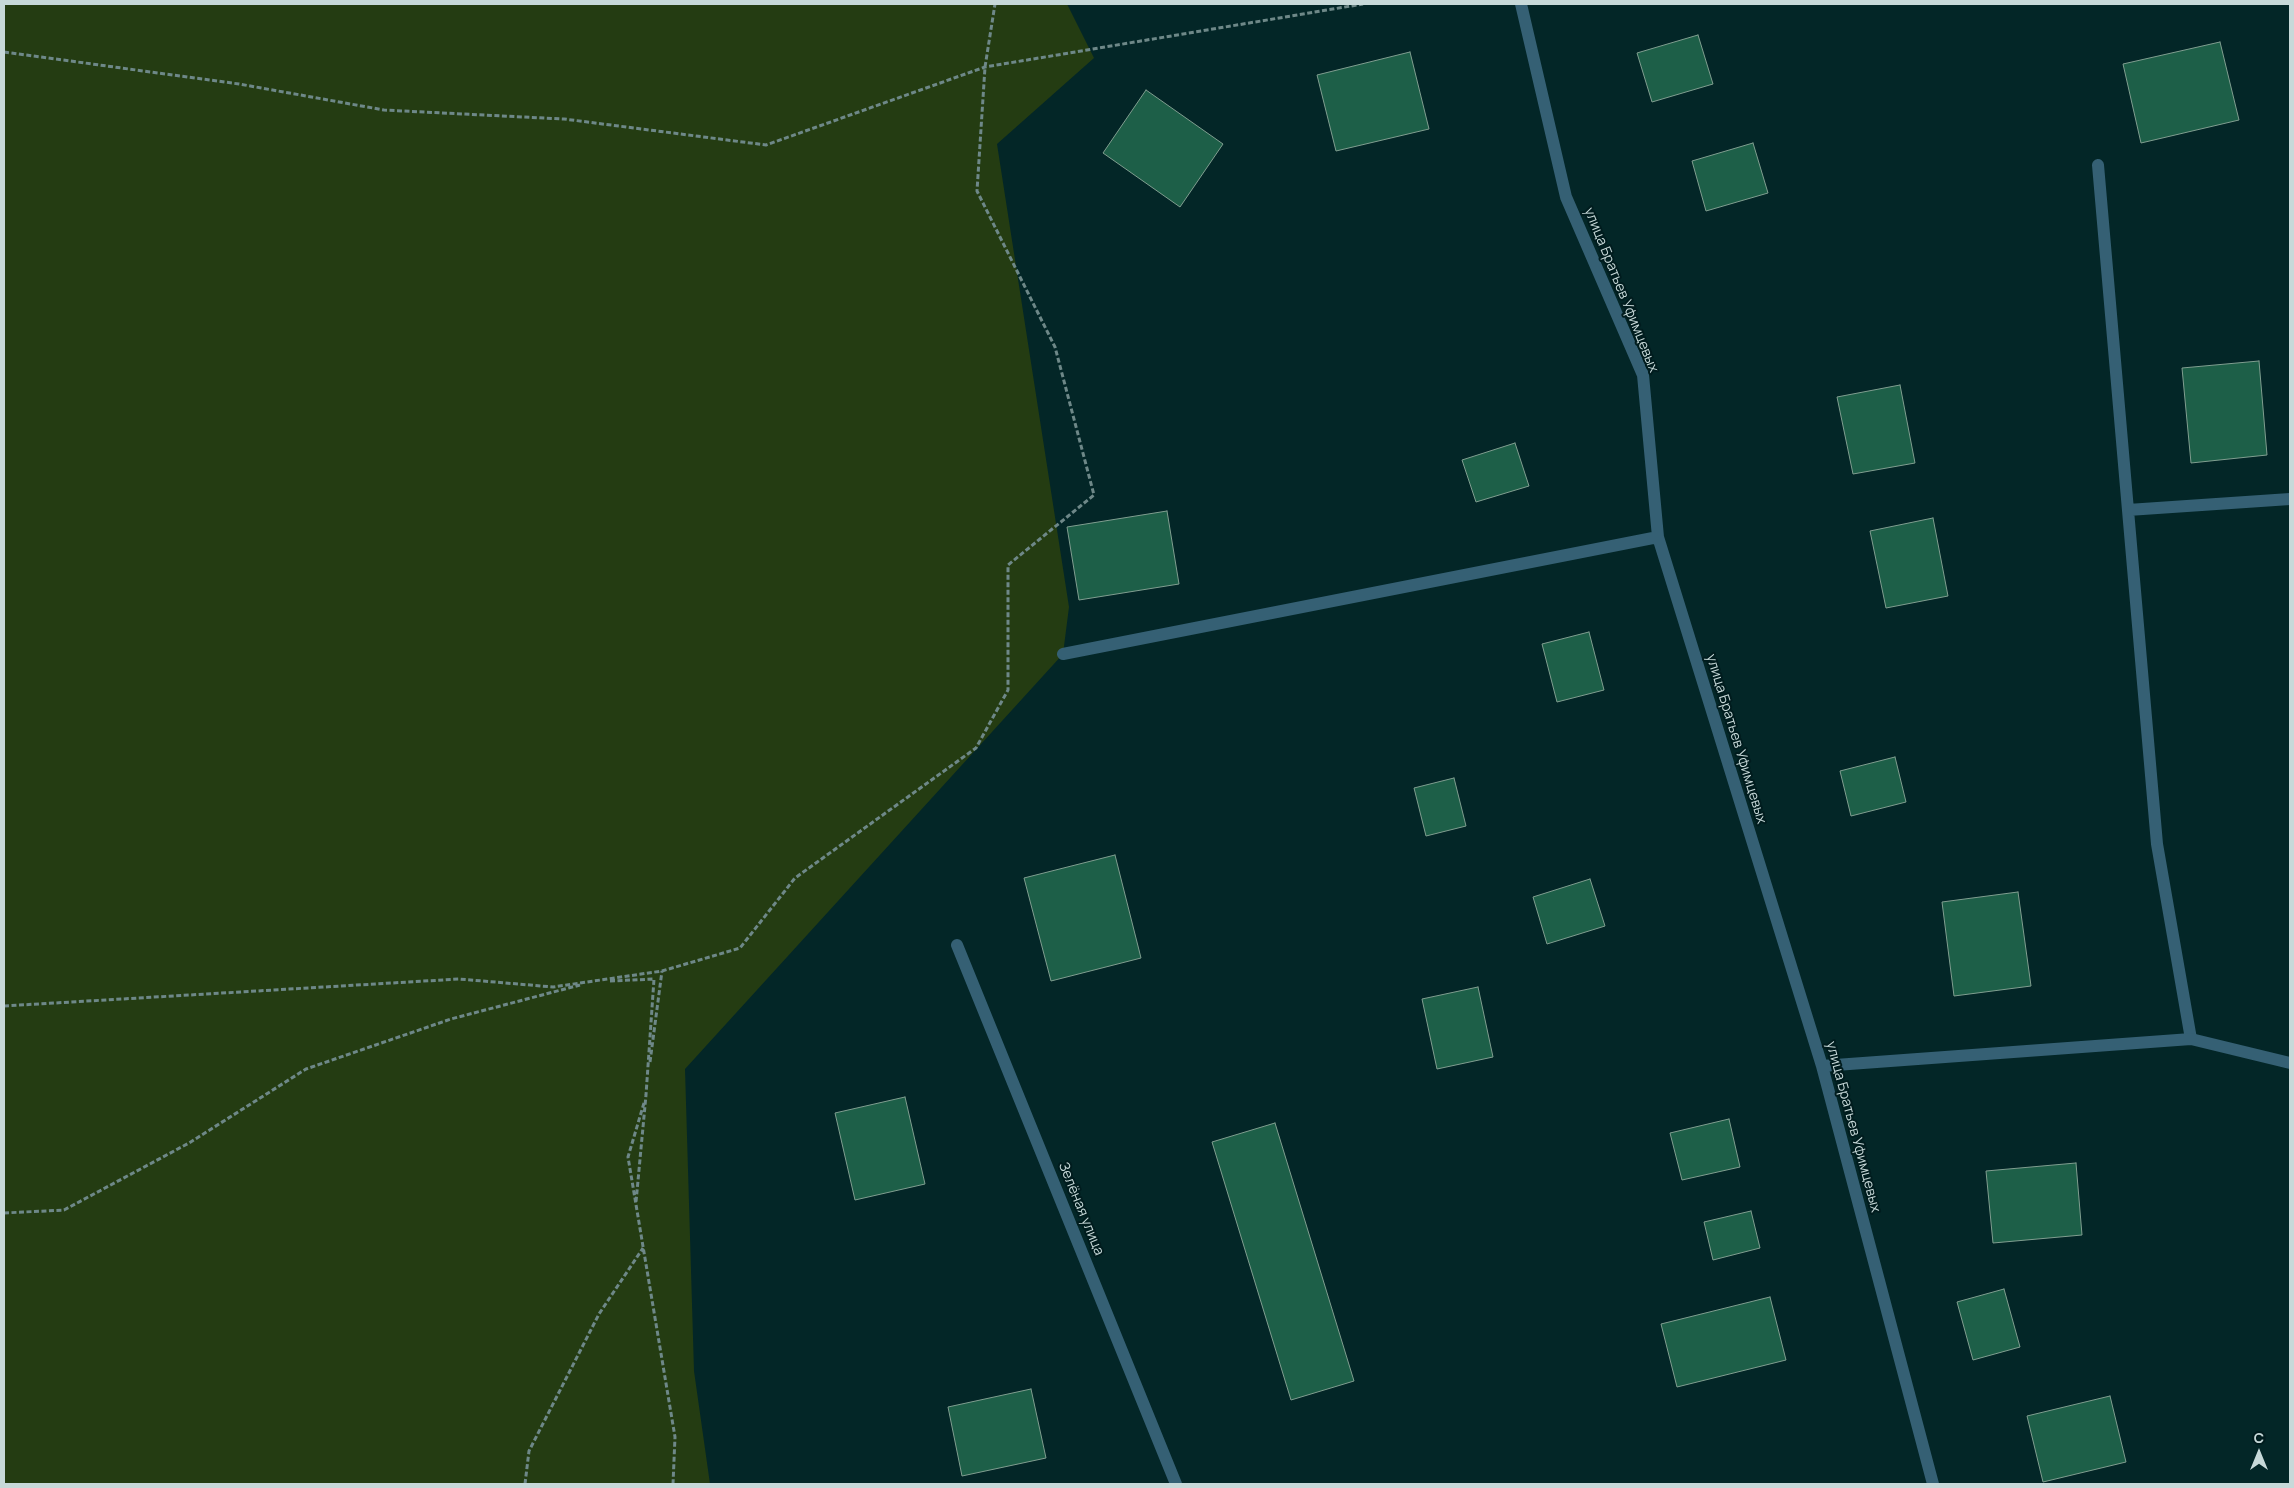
<!DOCTYPE html>
<meta charset="utf-8">
<style>
body{margin:0}
#map{position:relative;width:2294px;height:1488px;overflow:hidden;background:#032627;font-family:Manrope,sans-serif}
canvas{display:block}
.frame{position:absolute;inset:0;border:5px solid #c7d9d9;pointer-events:none}
.north{position:absolute;left:2234px;top:1428px;width:50px;height:50px;-webkit-text-stroke:4px #001c1e;paint-order:stroke;rotate:0deg;font-size:14px;font-weight:700;line-height:20px;text-align:center;color:#c7d9d9}
.north::after{content:'';display:block;margin:auto;width:18px;height:22px;background:#c7d9d9;clip-path:polygon(50% 0,100% 100%,50% 72%,0 100%)}
</style>
<div id="map">
<canvas width="2294" height="1488"></canvas>
<div class="frame"></div>
<div class="north">С</div>
</div>
<script>
const g = document.querySelector('canvas').getContext('2d');
g.lineJoin = 'round';
function fillPath(path, color) { g.fillStyle = color; g.fill(path, 'evenodd'); }
const toPath = rows => new Path2D(rows.map(r => 'M' + r).join(''));
function trace(path, color, width, dash) { g.strokeStyle = color; g.lineWidth = width; g.lineCap = dash ? 'butt' : 'round'; g.setLineDash(dash || []); g.stroke(path); }
function drawText(font, color, halo, rows, align = 'center') {
  g.font = font + ' Manrope,sans-serif'; g.lineWidth = 4; g.setLineDash([]); g.textBaseline = 'middle'; g.strokeStyle = halo; g.fillStyle = color; for (const [text, x, y, turn = 0] of rows) {
    g.save(); g.translate(x, y); g.rotate((+turn || 0) * Math.PI / 180); g.textAlign = isNaN(turn) ? turn : align; if (halo) g.strokeText(text, 0, 0); g.fillText(text, 0, 0); g.restore();
  }
}
fillPath(toPath([
 [4,4,1067,4,1094,58,997,144,1069,607,1063,654,685,1069,694,1371,710,1484,4,1484]
]), '#243c12');
const building = toPath([
 [1698,35,1713,84,1652,102,1637,53,1698,35],
 [2220,42,2239,120,2141,143,2123,64,2220,42],
 [1410,52,1429,129,1336,151,1317,75,1410,52],
 [1146,90,1223,144,1180,207,1103,153,1146,90],
 [1753,143,1768,193,1706,211,1692,161,1753,143],
 [2259,361,2267,455,2191,463,2182,368,2259,361],
 [1900,385,1915,463,1853,474,1837,397,1900,385],
 [1515,443,1529,486,1476,502,1462,460,1515,443],
 [1167,511,1179,584,1079,600,1067,527,1167,511],
 [1933,518,1948,596,1886,608,1870,531,1933,518],
 [1589,632,1604,690,1557,702,1542,644,1589,632],
 [1895,757,1906,802,1851,816,1840,771,1895,757],
 [1454,778,1466,826,1426,836,1414,788,1454,778],
 [1115,855,1141,958,1051,981,1024,878,1115,855],
 [1590,879,1605,926,1547,944,1533,897,1590,879],
 [2018,892,2031,986,1954,996,1942,902,2018,892],
 [1478,987,1493,1057,1437,1069,1422,999,1478,987],
 [905,1097,925,1184,855,1200,835,1113,905,1097],
 [1729,1119,1740,1167,1682,1180,1670,1133,1729,1119],
 [1275,1123,1354,1381,1291,1400,1212,1142,1275,1123],
 [2076,1163,2082,1235,1993,1243,1986,1171,2076,1163],
 [1751,1211,1760,1248,1713,1260,1704,1222,1751,1211],
 [2004,1289,2020,1347,1973,1360,1957,1302,2004,1289],
 [1770,1297,1786,1360,1677,1387,1661,1324,1770,1297],
 [1031,1389,1046,1458,962,1476,948,1407,1031,1389],
 [2110,1396,2126,1462,2043,1482,2027,1416,2110,1396]
]);
fillPath(building, '#1d5f48');
trace(building, '#809e90', 1);
trace(toPath([
 [4,52,239,84,384,110,564,119,766,145,985,67,1363,4],
 [610,981,654,979,646,1095,636,1202],
 [4,1006,459,979,553,987,662,971,740,948,795,878,976,748,1008,690,1008,565,1094,495,1055,347,977,191,985,67,995,4],
 [650,1062,662,971],
 [644,1103,628,1157,675,1437,673,1484],
 [4,1213,64,1210,189,1143,306,1069,451,1019,580,985],
 [525,1484,529,1451,599,1314,643,1248]
]), '#6e8888', 3, [5, 2.5]);
trace(toPath([
 [2098,165,2157,844,2191,1039],
 [2128,510,2290,499]
]), '#356074', 12);
trace(toPath([
 [1521,4,1566,197,1643,375,1658,537,1822,1066,1933,1484],
 [1063,654,1658,537],
 [957,945,1176,1484],
 [1822,1066,2191,1039,2290,1063]
]), '#356074', 12);
drawText('14px', '#c7d9d9', '#001c1e', [
 ["улица Братьев Уфимцевых",1621,290,68],
 ["улица Братьев Уфимцевых",1736,739,73],
 ["улица Братьев Уфимцевых",1853,1127,75],
 ["Зелёная улица",1081,1209,68]
]);
</script>
